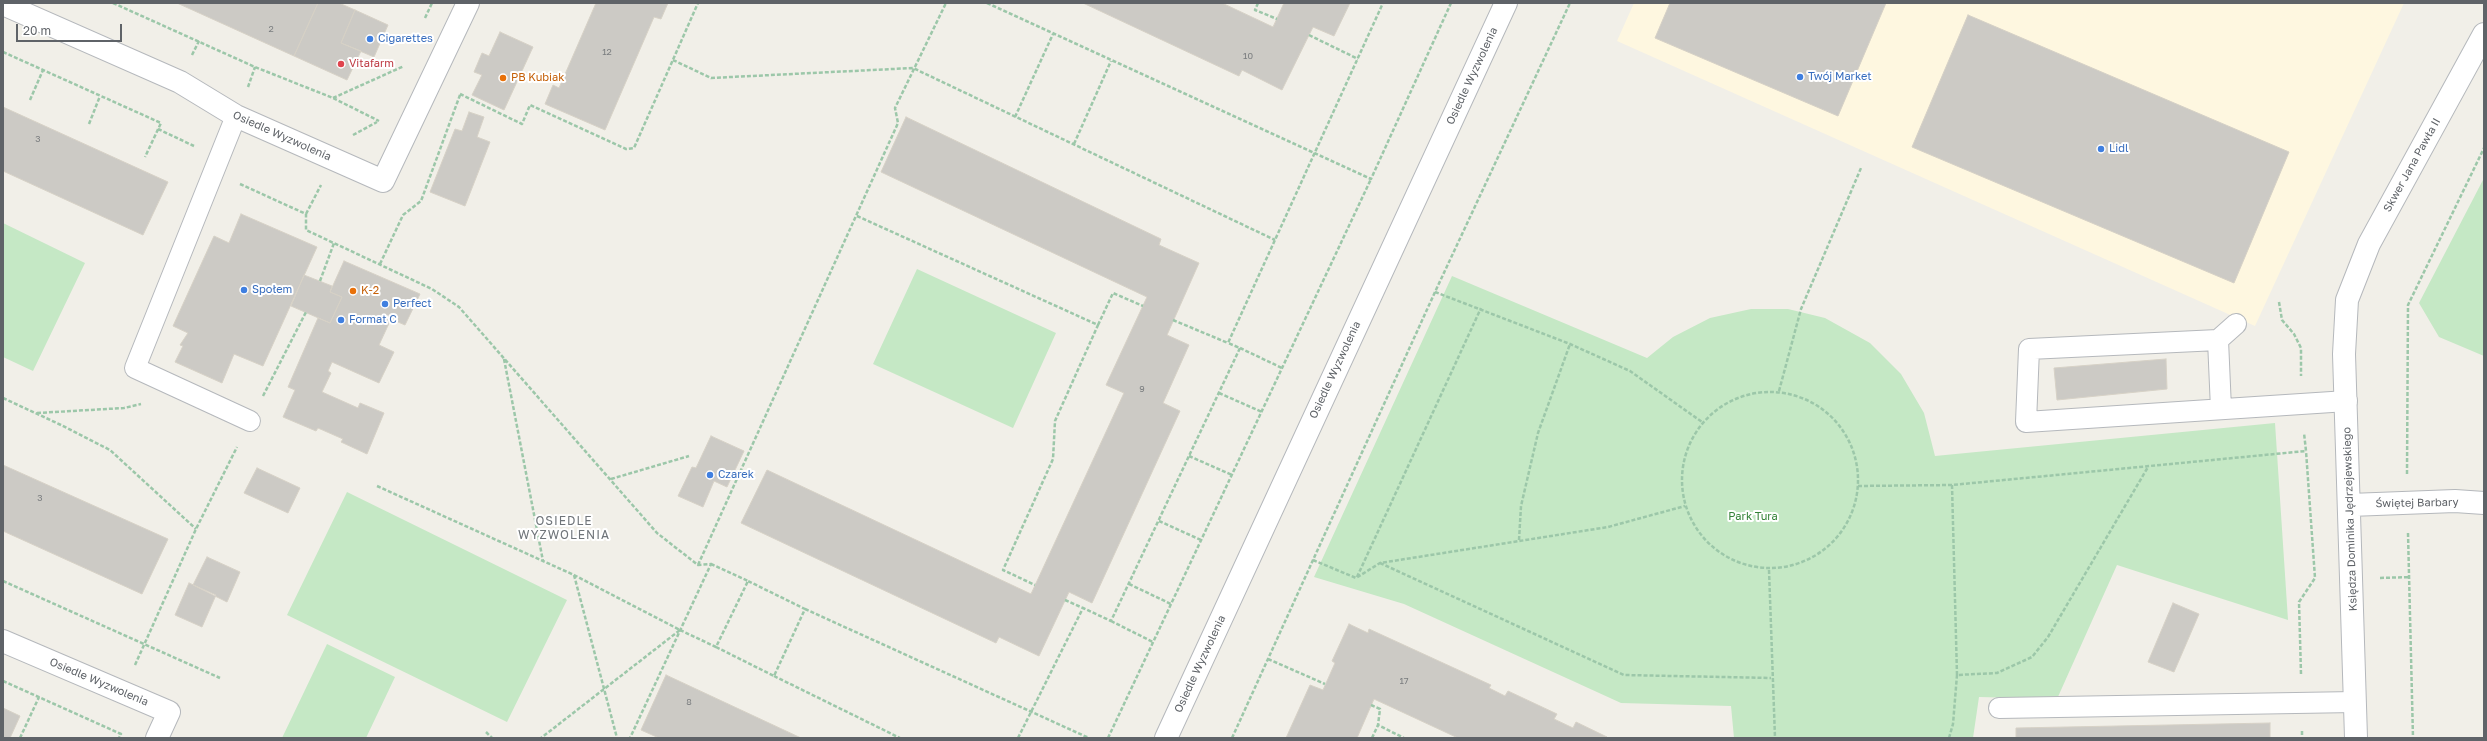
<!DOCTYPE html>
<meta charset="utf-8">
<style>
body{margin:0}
#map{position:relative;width:2487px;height:741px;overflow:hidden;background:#f1efe8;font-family:"Golos Text",sans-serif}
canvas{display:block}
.frame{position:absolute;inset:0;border:4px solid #5f6368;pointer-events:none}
.scale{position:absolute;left:16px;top:24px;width:106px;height:18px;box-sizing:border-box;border:2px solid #5f6368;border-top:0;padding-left:5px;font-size:12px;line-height:14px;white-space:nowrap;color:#5f6368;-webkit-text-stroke:3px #fff;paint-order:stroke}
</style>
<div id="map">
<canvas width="2487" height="741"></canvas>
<div class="frame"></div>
<div class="scale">20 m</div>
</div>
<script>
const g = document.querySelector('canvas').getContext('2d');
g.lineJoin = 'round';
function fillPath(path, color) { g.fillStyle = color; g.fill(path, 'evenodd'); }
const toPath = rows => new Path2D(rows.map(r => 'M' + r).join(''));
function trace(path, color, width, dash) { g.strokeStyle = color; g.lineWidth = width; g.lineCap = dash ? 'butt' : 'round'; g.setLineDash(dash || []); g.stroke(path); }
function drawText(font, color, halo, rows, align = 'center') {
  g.font = font + ' "Golos Text",sans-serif'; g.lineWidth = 4; g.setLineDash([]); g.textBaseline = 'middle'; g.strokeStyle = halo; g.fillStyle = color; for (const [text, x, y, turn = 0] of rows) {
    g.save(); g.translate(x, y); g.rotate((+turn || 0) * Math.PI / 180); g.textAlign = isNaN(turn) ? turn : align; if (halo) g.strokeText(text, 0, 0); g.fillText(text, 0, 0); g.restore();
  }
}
fillPath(toPath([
 [1634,3,2404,3,2255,326,1617,41]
]), '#fef7e0');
fillPath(toPath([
 [2484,178,2484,356,2439,337,2419,303],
 [3,223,85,263,33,371,3,357],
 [917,269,1056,333,1013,428,873,364],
 [1452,276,1647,358,1673,337,1710,318,1751,309,1788,309,1825,318,1870,343,1901,374,1924,413,1935,456,2275,423,2288,620,2117,565,2057,699,1979,697,1973,738,1734,738,1731,706,1621,703,1404,604,1314,577],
 [347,492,567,600,507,722,287,615],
 [327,644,395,677,366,738,282,738]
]), '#c5e8c5');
const building = toPath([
 [177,3,318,3,294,56,177,3],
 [318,3,339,3,355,10,341,43,361,51,347,80,294,56,318,3],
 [596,3,668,3,661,19,654,17,605,130,545,104,553,85,559,88,596,3],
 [1083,3,1222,3,1273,27,1284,3,1350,3,1334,36,1313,27,1282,90,1242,70,1239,76,1083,3],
 [1670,3,1886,3,1838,116,1655,38,1670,3],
 [355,10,388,25,374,57,341,43,355,10],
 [1968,15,2289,152,2234,283,1912,147,1968,15],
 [500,32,533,47,504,110,472,95,482,75,474,72,482,53,489,56,500,32],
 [3,107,168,182,143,235,3,171,3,107],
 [469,112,484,117,477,137,490,142,465,206,430,192,455,129,462,131,469,112],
 [906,117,1161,239,1159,245,1199,263,1167,335,1189,345,1163,403,1180,411,1092,603,1069,592,1039,656,999,637,996,643,741,523,767,470,1031,594,1124,393,1106,385,1147,297,881,172,906,117],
 [241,214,317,247,263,366,234,354,222,383,175,362,183,346,180,345,188,333,173,326,214,236,229,243,241,214],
 [344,261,420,294,405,325,391,319,379,345,394,352,379,383,332,362,328,371,331,373,322,392,358,408,360,403,384,413,367,454,341,442,343,439,318,428,316,431,283,417,295,390,288,387,318,318,330,323,342,297,330,292,344,261],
 [304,275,332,286,330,292,342,297,330,323,291,306,304,275],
 [2166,359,2167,389,2057,400,2054,368,2166,359],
 [711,436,744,451,727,487,714,481,703,507,678,496,692,467,696,468,711,436],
 [3,465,168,539,142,594,3,531,3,465],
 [257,468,300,488,288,513,244,493,257,468],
 [207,557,240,572,227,602,193,585,207,557],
 [189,583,216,595,202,627,175,615,189,583],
 [2173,603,2199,614,2174,672,2148,662,2173,603],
 [1349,624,1368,633,1369,629,1491,685,1489,688,1505,696,1508,691,1557,714,1554,719,1573,728,1576,722,1607,737,1458,738,1374,699,1357,738,1286,738,1310,685,1323,690,1335,663,1332,661,1349,624],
 [666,675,801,738,659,738,641,730,666,675],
 [3,708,20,716,10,738,3,738,3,708],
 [2270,723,2270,738,2016,738,2016,728,2270,723]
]);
fillPath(building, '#cccac5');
trace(building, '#d6d1c6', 1);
const lane = toPath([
 [236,116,135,368,250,421],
 [2218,340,2236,324],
 [2221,409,2218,340,2029,349,2026,422,2347,401],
 [1999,708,2355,702]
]);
const street = toPath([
 [3,4,180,82,236,116,383,181,468,3],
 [2350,505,2455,501,2484,503],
 [3,641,169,712,157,738],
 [1166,738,1506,3],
 [2356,738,2344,354,2347,300,2369,244,2484,34]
]);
trace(lane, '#b5b8bc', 22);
trace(street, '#b5b8bc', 24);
trace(toPath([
 [113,3,255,67,333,98,379,121],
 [987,3,1371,179,1451,3],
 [1258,3,1255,10,1277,19],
 [425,18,432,3],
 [1309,35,1358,59],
 [3,52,161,123,145,157],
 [192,55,199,41],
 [673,60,711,78,913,68,1275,240],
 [248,87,255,67],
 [460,94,522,124,530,105,626,149,634,148,698,3],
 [333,98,404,66],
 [30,100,43,70],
 [1015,117,1053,34],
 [89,124,100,96],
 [158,129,194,146],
 [353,135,377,122],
 [1074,144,1111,61],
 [240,184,306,214,306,230,432,289,459,307,657,533,698,565,711,564,630,738],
 [306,214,321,185],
 [857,216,1098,325,1055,421,1053,459,1003,570,1035,585],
 [380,264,403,215,421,201,460,95],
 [320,281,334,243],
 [1435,292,1570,344,1630,371,1702,422],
 [2279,302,2282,320,2294,334,2301,348,2301,376],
 [1173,320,1228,343],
 [1098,325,1113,293,1143,306],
 [1240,348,1282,368],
 [504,359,543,561],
 [1779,391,1801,309,1861,168],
 '1682 480a88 88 0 1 1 176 0a88 88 0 1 1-176 0Z',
 [1219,393,1262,412],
 [263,396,306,312],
 [3,398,61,425,110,450,196,529],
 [37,413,124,408,141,404],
 [1189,456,1232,475],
 [2407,474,2408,305,2484,148],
 [611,479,689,456],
 [1952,485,1957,675,1997,673,2032,657,2048,637,2148,467],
 [377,486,574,575,680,630,541,738],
 [1858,486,1952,485,2306,451,2304,433],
 [1159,521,1201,540],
 [2408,533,2413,738],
 [1519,540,1521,506,1538,433,1570,344],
 [1313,560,1356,578,1380,563,1608,527,1685,506],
 [1380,563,1624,675,1771,678],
 [698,565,898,123,895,108,946,3],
 [1769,570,1775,738],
 [574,575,617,738],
 [1357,577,1481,308],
 [2380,578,2409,577],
 [3,581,220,678],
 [1129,584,1171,604],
 [1065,600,1083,608],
 [805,609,1089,738],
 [1111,621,1153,642],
 [680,630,716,647,748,581,711,564],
 [716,647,774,676,805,609,748,581],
 [1268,659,1325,684],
 [135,665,196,529,237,447],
 [2301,674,2299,602,2315,578,2306,451],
 [774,676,900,738],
 [3,681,121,734,119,738],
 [1371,705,1380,709,1378,725],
 [2302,731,2302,738],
 [486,732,492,738],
 [20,738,39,697],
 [1018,738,1083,608,1111,621,1240,348,1228,343,1383,3],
 [1108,738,1371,179],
 [1232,738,1435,292,1570,3],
 [1372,738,1378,725,1404,738],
 [1949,738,1953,724,1957,675]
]), '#9cc7a9', 2.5, [4, 2]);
trace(lane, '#fff', 20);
trace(street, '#fff', 22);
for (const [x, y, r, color] of [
 [370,39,4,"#3f7fe0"],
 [341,64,4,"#e0444e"],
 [1800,77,4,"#3f7fe0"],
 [503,78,4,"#e8710a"],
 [2101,149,4,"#3f7fe0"],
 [244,290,4,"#3f7fe0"],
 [353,291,4,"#e8710a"],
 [385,304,4,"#3f7fe0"],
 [341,320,4,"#3f7fe0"],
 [710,475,4,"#3f7fe0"]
]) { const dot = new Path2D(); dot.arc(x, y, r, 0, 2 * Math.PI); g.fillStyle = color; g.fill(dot); trace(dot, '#fff', 1.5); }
drawText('9px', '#7a7d7f', null, [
 ["2",271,29],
 ["12",607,52],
 ["10",1248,56],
 ["3",38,139],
 ["9",1142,389],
 ["3",40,498],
 ["17",1404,681],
 ["8",689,702]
]);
drawText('11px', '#366cbe', '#fff', [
 ["Cigarettes",378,39],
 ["Twój Market",1808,77],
 ["Lidl",2109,149],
 ["Społem",252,290],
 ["Perfect",393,304],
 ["Format C",349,320],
 ["Czarek",718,475]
], 'left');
drawText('11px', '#be3a42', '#fff', [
 ["Vitafarm",349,64]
], 'left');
drawText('11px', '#5f6368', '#fff', [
 ["Osiedle Wyzwolenia",1472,76,-65],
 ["Osiedle Wyzwolenia",282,136,24],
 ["Skwer Jana Pawła II",2412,165,-61],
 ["Osiedle Wyzwolenia",1335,370,-65],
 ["Świętej Barbary",2417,503,-1],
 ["Księdza Dominika Jędrzejewskiego",2350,519,-92],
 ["Osiedle Wyzwolenia",1200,664,-65],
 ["Osiedle Wyzwolenia",99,682,23]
]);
drawText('11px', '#c56008', '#fff', [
 ["PB Kubiak",511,78],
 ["K-2",361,291]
], 'left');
drawText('11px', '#348238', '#fff', [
 ["Park Tura",1753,517]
]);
g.letterSpacing = '1px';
drawText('12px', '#70757a', '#fff', [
 ["OSIEDLE",564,521],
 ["WYZWOLENIA",564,535]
]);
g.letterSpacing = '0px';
</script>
